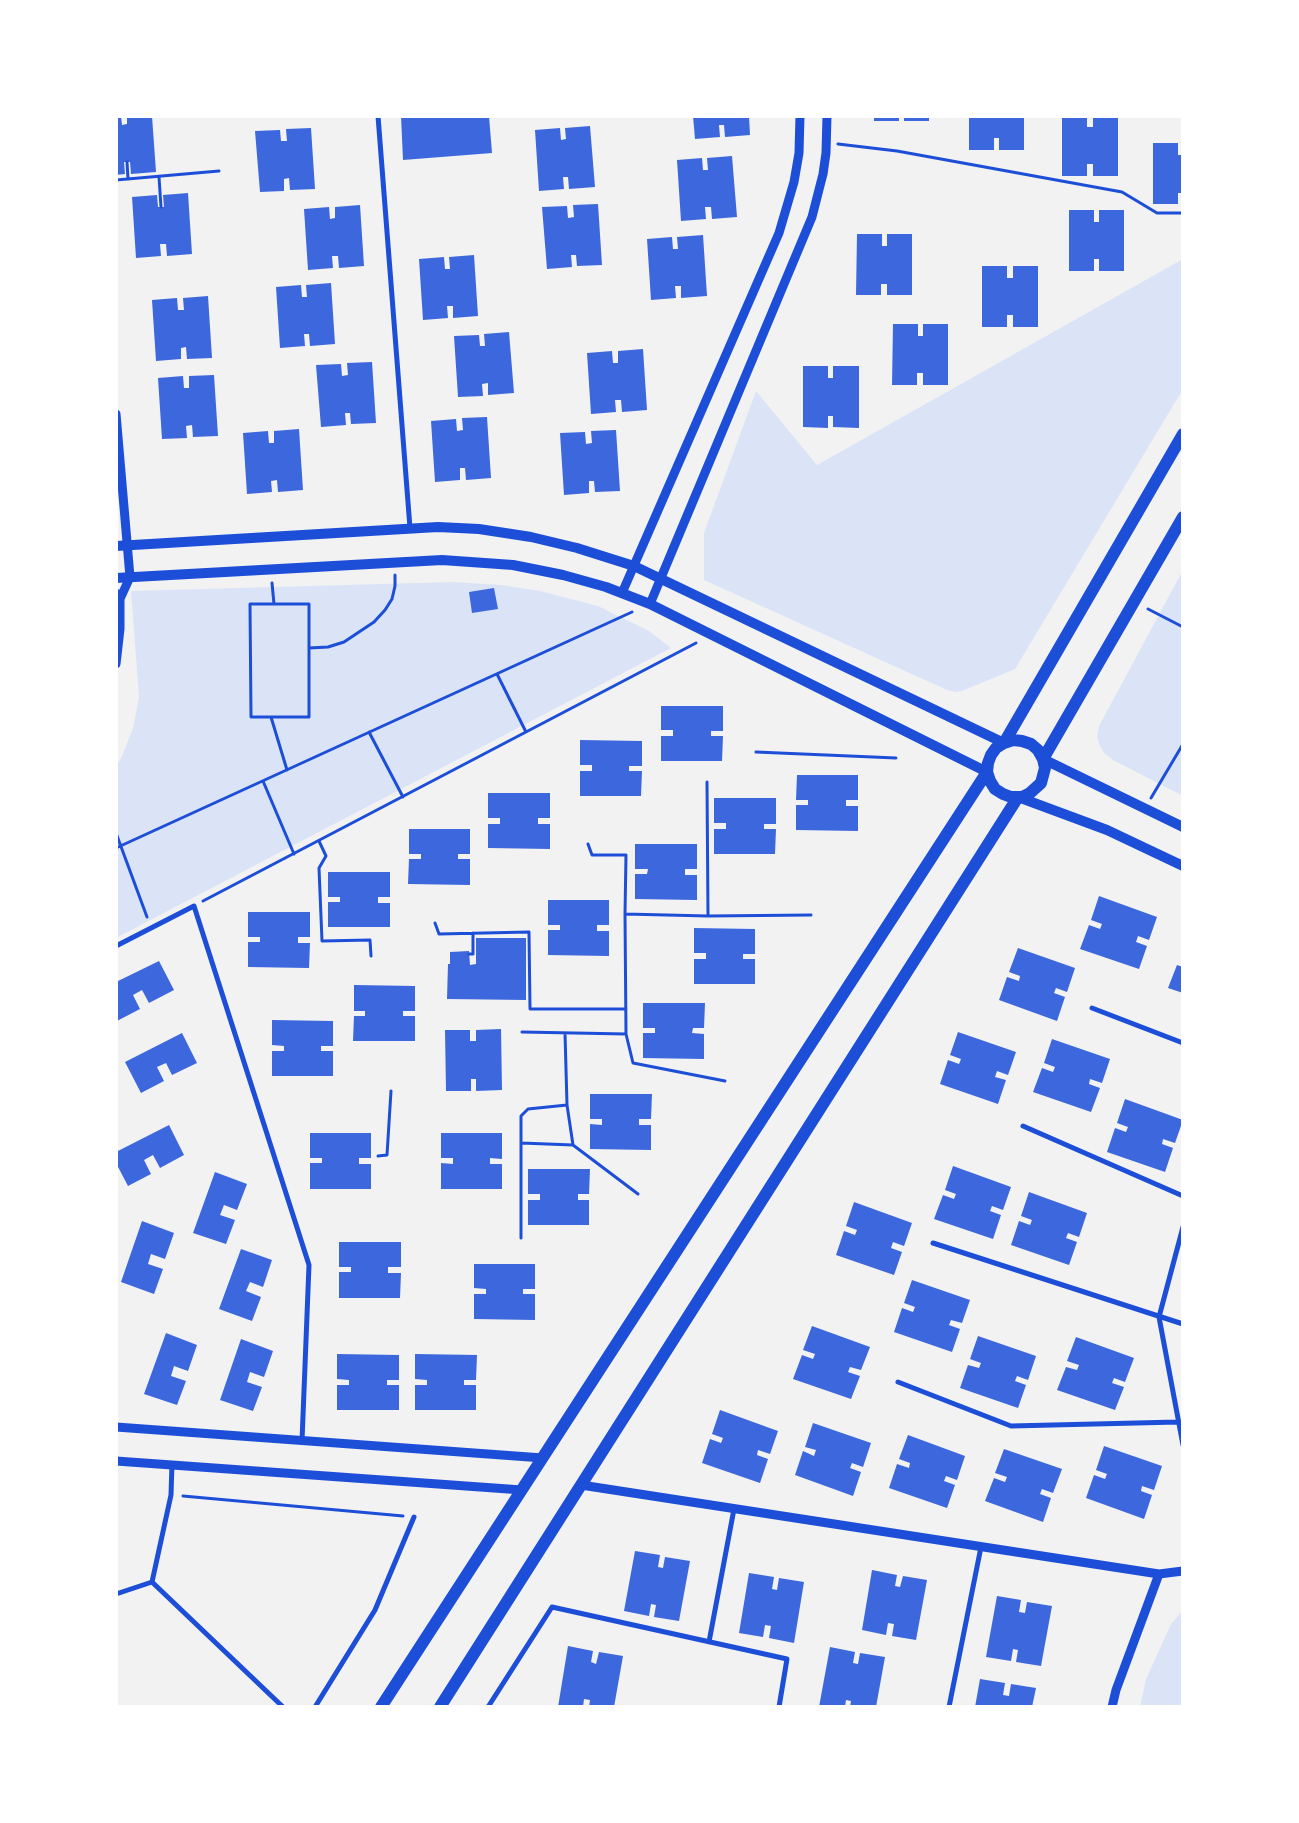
<!DOCTYPE html>
<style>
body{margin:0}
#map{position:relative;width:1299px;height:1823px;overflow:hidden;background:#f2f2f2;font-family:Commissioner,sans-serif}
canvas{display:block}
.frame{position:absolute;inset:0;border:118px solid #fff;pointer-events:none}
</style>
<div id="map">
<canvas width="1299" height="1823"></canvas>
<div class="frame"></div>
</div>
<script>
const g = document.querySelector('canvas').getContext('2d');
g.lineJoin = 'round';
function fillPath(path, color) { g.fillStyle = color; g.fill(path, 'evenodd'); }
const toPath = rows => new Path2D(rows.map(r => 'M' + r).join(''));
function trace(path, color, width, dash) { g.strokeStyle = color; g.lineWidth = width; g.lineCap = dash ? 'butt' : 'round'; g.setLineDash(dash || []); g.stroke(path); }
fillPath(toPath([
 [1183,259,1183,389,1015,669,962,691,955,692,947,690,704,580,704,533,756,391,817,465],
 [1183,570,1183,796,1113,760,1104,753,1099,744,1097,736,1099,726],
 [453,582,502,585,540,591,598,606,649,631,671,648,116,938,116,767,122,756,133,728,139,697,131,591],
 [1183,1610,1183,1707,1140,1707,1146,1679,1171,1624]
]), '#dbe4f7');
fillPath(toPath([
 [116,116,121,116,122,125,127,124,127,116,152,116,156,172,131,174,130,162,124,162,125,174,116,175],
 [401,116,489,116,492,153,403,160],
 [693,116,749,116,750,135,725,137,724,125,719,125,720,137,695,139],
 [874,116,899,116,899,121,874,121],
 [904,116,929,116,929,121,904,121],
 [969,116,1024,116,1024,150,999,150,999,138,994,138,994,150,969,150],
 [1062,116,1087,116,1087,127,1093,127,1093,116,1118,116,1118,176,1093,176,1093,164,1087,164,1087,176,1062,176],
 [590,126,595,187,569,189,568,177,563,177,564,189,539,191,535,130,560,128,561,140,566,139,565,128],
 [311,128,315,189,290,190,289,178,284,179,284,191,260,192,255,131,280,130,281,141,287,141,286,129],
 [1153,143,1178,143,1178,155,1183,155,1183,193,1178,193,1178,204,1153,204],
 [732,156,737,217,712,219,711,207,705,207,706,219,681,221,677,160,702,158,703,170,708,170,707,158],
 [188,193,192,254,167,256,166,244,160,244,161,256,136,258,132,197,157,195,158,207,164,207,163,195],
 [598,204,602,265,577,266,576,255,571,255,572,267,547,269,542,207,567,206,568,218,574,217,573,205],
 [360,205,364,266,339,268,338,256,332,256,333,268,308,270,304,209,329,207,330,219,335,218,335,207],
 [1069,210,1094,210,1094,222,1099,222,1099,210,1124,210,1124,271,1099,271,1099,259,1094,259,1094,271,1069,271],
 [857,234,882,234,882,246,887,246,887,234,912,234,912,295,887,295,887,284,881,284,881,295,856,295],
 [703,235,707,296,681,298,681,286,675,286,676,298,651,300,647,239,672,237,673,249,678,249,677,237],
 [474,255,478,316,453,318,453,306,447,306,448,318,423,320,419,259,444,257,445,269,450,269,449,257],
 [982,266,1007,266,1007,278,1013,278,1013,266,1038,266,1038,327,1013,327,1013,315,1007,315,1007,327,982,327],
 [331,283,335,344,310,346,309,334,304,334,305,346,280,348,276,287,301,285,302,297,307,297,306,285],
 [208,296,212,358,187,359,186,347,181,348,181,359,156,361,152,300,177,298,178,310,184,310,183,298],
 [893,324,918,324,918,336,923,336,923,324,948,324,948,385,923,385,923,373,917,373,917,385,892,385],
 [509,332,514,393,488,395,488,383,482,384,483,396,458,397,454,336,479,335,480,346,485,346,484,334],
 [643,349,647,410,622,412,621,400,615,400,616,412,591,414,587,353,612,351,613,363,618,363,618,351],
 [372,362,376,423,351,424,350,413,345,413,346,425,321,427,316,365,341,364,342,376,348,375,347,363],
 [803,366,828,366,828,378,833,378,833,366,859,366,859,428,833,427,833,416,828,416,828,428,803,427],
 [214,375,218,436,193,437,192,425,186,426,187,438,162,439,158,378,183,376,184,388,189,388,189,376],
 [487,417,491,478,466,480,465,468,460,468,460,480,435,482,431,421,456,419,457,431,463,430,462,418],
 [299,429,303,490,278,492,277,480,271,481,272,492,247,494,243,433,268,431,269,443,274,443,274,431],
 [616,430,620,491,595,492,594,481,589,481,589,493,564,495,560,433,585,432,586,444,592,443,591,431],
 [494,588,498,609,472,613,469,592],
 [661,706,723,706,723,731,711,731,711,736,723,736,722,761,661,761,661,736,673,736,673,730,661,730],
 [580,740,642,741,642,766,629,766,629,771,642,771,641,796,580,796,580,771,592,771,592,765,580,765],
 [797,775,858,775,858,800,846,800,846,806,858,806,858,831,796,830,796,805,808,805,808,800,796,800],
 [488,793,550,793,550,818,538,818,538,824,550,824,550,849,488,848,488,824,500,824,500,818,488,818],
 [714,798,776,798,776,824,764,824,764,829,776,829,775,854,714,854,714,829,726,829,726,823,714,823],
 [409,829,470,829,470,854,458,854,458,859,470,859,470,885,408,884,409,859,421,859,421,854,409,854],
 [635,844,697,844,697,869,685,869,685,875,697,875,697,900,635,899,635,874,647,874,648,869,635,869],
 [328,872,390,872,390,897,378,897,378,903,390,903,390,927,328,927,328,902,340,902,340,897,328,897],
 [1099,896,1157,917,1149,940,1138,936,1136,942,1147,946,1139,969,1080,949,1089,925,1100,929,1102,924,1091,920],
 [548,900,609,900,609,925,597,925,597,931,609,931,609,956,548,955,548,930,560,930,560,925,548,925],
 [248,912,310,912,310,937,298,937,298,943,310,943,309,968,248,967,248,942,260,942,260,937,248,937],
 [694,928,755,929,755,954,743,954,743,959,755,959,755,984,694,984,694,959,706,959,706,953,694,953],
 [476,938,526,938,526,1000,447,999,448,964,450,964,450,952,469,951,470,965,476,964],
 [1018,948,1075,968,1067,992,1056,988,1054,993,1065,997,1057,1021,999,1000,1007,977,1019,981,1020,976,1009,972],
 [159,961,174,990,149,1003,142,990,133,995,140,1009,117,1021,116,982],
 [1177,965,1183,967,1183,993,1168,988],
 [354,985,415,986,415,1011,403,1011,403,1016,415,1016,415,1041,353,1041,354,1016,365,1016,365,1011,354,1011],
 [643,1003,705,1003,704,1028,693,1028,692,1033,704,1034,704,1059,643,1058,643,1033,655,1033,655,1028,643,1028],
 [272,1020,333,1021,333,1046,321,1046,321,1051,333,1051,333,1076,272,1076,272,1051,284,1051,284,1046,272,1045],
 [501,1029,502,1090,476,1091,476,1079,471,1079,471,1091,446,1091,445,1030,470,1030,470,1041,476,1041,476,1030],
 [958,1032,1016,1052,1008,1075,997,1071,995,1077,1006,1080,998,1104,940,1084,948,1060,959,1064,961,1059,950,1055],
 [182,1033,197,1063,172,1075,166,1063,157,1067,164,1081,141,1093,125,1062],
 [1052,1039,1110,1059,1102,1083,1090,1079,1089,1084,1100,1088,1091,1112,1033,1092,1042,1068,1053,1072,1055,1067,1044,1063],
 [590,1094,652,1094,651,1119,639,1119,639,1125,651,1125,651,1150,590,1149,590,1124,602,1125,602,1119,590,1119],
 [1125,1099,1183,1120,1175,1143,1163,1139,1162,1144,1173,1148,1165,1172,1107,1152,1115,1128,1126,1132,1128,1127,1117,1123],
 [169,1125,184,1155,160,1168,153,1155,144,1160,151,1174,128,1186,116,1163,116,1152],
 [310,1133,371,1133,371,1158,359,1158,359,1164,371,1164,371,1189,310,1189,310,1163,322,1163,322,1158,310,1158],
 [441,1133,502,1133,502,1159,490,1158,490,1164,502,1164,502,1189,441,1189,441,1163,453,1164,453,1158,441,1158],
 [953,1166,1011,1187,1003,1210,992,1206,990,1211,1001,1215,993,1239,934,1219,943,1195,954,1199,956,1194,945,1190],
 [528,1169,590,1169,589,1194,578,1194,578,1200,589,1200,589,1225,528,1225,528,1200,540,1200,540,1194,528,1194],
 [215,1172,247,1184,237,1210,224,1205,220,1215,235,1220,226,1244,193,1233],
 [1029,1192,1087,1213,1079,1237,1068,1233,1066,1238,1077,1242,1069,1265,1011,1245,1019,1221,1030,1225,1032,1220,1021,1216],
 [854,1202,912,1223,904,1246,893,1242,891,1248,902,1252,894,1275,836,1255,844,1231,855,1235,857,1230,846,1226],
 [142,1221,174,1233,165,1259,151,1254,148,1264,163,1269,154,1294,121,1282],
 [339,1242,401,1242,401,1267,388,1267,388,1273,401,1273,400,1298,339,1298,339,1272,351,1272,351,1267,339,1267],
 [241,1249,272,1260,263,1287,250,1282,246,1291,261,1297,252,1321,219,1309],
 [474,1264,535,1264,535,1289,523,1289,523,1294,535,1294,535,1320,474,1319,474,1294,486,1294,486,1289,474,1288],
 [912,1280,970,1300,962,1323,951,1320,949,1325,960,1329,952,1352,894,1332,902,1308,913,1312,915,1307,904,1303],
 [812,1326,870,1347,861,1370,850,1367,848,1372,860,1376,851,1399,793,1379,802,1355,813,1359,815,1354,803,1350],
 [166,1333,197,1345,188,1371,174,1366,171,1376,186,1381,177,1405,144,1394],
 [978,1336,1036,1356,1028,1380,1017,1376,1015,1381,1026,1385,1018,1408,960,1388,968,1365,979,1368,981,1363,970,1359],
 [1076,1337,1134,1358,1125,1382,1114,1378,1112,1383,1124,1387,1115,1410,1057,1390,1066,1367,1077,1370,1079,1365,1067,1361],
 [241,1339,273,1351,264,1377,250,1372,247,1382,262,1387,253,1411,220,1400],
 [337,1354,399,1355,399,1380,387,1380,387,1385,399,1385,399,1410,337,1410,337,1385,349,1385,349,1380,337,1379],
 [415,1354,477,1355,476,1380,464,1380,464,1385,476,1385,476,1410,415,1410,415,1385,427,1385,427,1380,415,1379],
 [720,1410,778,1431,770,1454,758,1450,757,1455,768,1459,760,1483,702,1463,710,1439,721,1443,723,1438,712,1434],
 [813,1423,871,1443,863,1467,852,1463,850,1468,861,1472,853,1496,795,1475,803,1451,814,1456,816,1450,805,1447],
 [908,1435,965,1456,957,1480,946,1476,944,1481,955,1485,947,1508,889,1488,897,1464,909,1468,910,1463,899,1459],
 [1104,1446,1162,1466,1154,1490,1142,1486,1141,1491,1152,1495,1144,1519,1086,1498,1094,1475,1105,1479,1107,1474,1096,1470],
 [1004,1449,1062,1469,1053,1493,1042,1489,1040,1494,1051,1498,1043,1522,985,1501,994,1478,1005,1482,1007,1477,995,1473],
 [635,1551,660,1555,658,1567,663,1568,665,1557,690,1561,679,1621,654,1617,656,1605,651,1604,649,1616,624,1611],
 [872,1570,897,1575,895,1586,900,1587,903,1576,927,1580,916,1640,892,1636,894,1624,888,1623,886,1635,862,1630],
 [749,1573,774,1577,772,1589,777,1590,779,1578,804,1582,794,1643,769,1638,771,1626,765,1625,763,1637,739,1633],
 [997,1596,1021,1600,1019,1612,1025,1613,1027,1602,1052,1606,1041,1666,1016,1662,1018,1650,1013,1649,1011,1661,986,1657],
 [568,1646,593,1651,591,1662,596,1664,599,1652,623,1656,614,1707,589,1707,590,1700,584,1699,583,1707,558,1707],
 [830,1647,855,1652,853,1663,858,1664,860,1653,885,1657,876,1707,850,1707,851,1701,846,1700,845,1707,819,1707],
 [980,1679,1005,1683,1003,1695,1009,1696,1011,1684,1036,1688,1032,1707,975,1707]
]), '#3d67dc');
trace(toPath([
 [838,144,897,151,1122,192,1157,213,1183,213],
 [127,162,128,179],
 [159,177,161,207],
 [116,180,219,171],
 [272,583,274,604,250,604,251,717,271,717,287,770],
 [274,604,309,604,309,648],
 [1148,609,1183,627],
 [497,674,526,732],
 [271,717,309,717,309,648,328,647,344,642,374,622,385,610,392,599,395,586,395,575],
 [369,732,403,797],
 [756,752,896,758],
 [263,781,294,854],
 [1151,798,1183,744],
 [116,833,147,917],
 [319,841,326,856,319,868,322,941,370,940,371,956],
 [588,844,592,855,626,855,625,914,708,916,707,782],
 [116,848,632,612],
 [203,901,696,643],
 [625,914,626,1034],
 [708,916,811,915],
 [435,923,439,934,529,932,530,1009,626,1009],
 [469,954,473,954,473,933],
 [522,1032,626,1034,633,1063,725,1081],
 [567,1105,573,1145],
 [521,1143,573,1145,638,1194],
 [378,1156,387,1155,391,1091],
 [521,1238,521,1116,528,1109,567,1105,565,1033],
 [183,1496,403,1516]
]), '#1d4ed8', 3);
trace(toPath([
 [378,116,410,528],
 [116,946,194,906,309,1265,302,1441],
 [1092,1008,1183,1043],
 [1023,1126,1183,1196],
 [1183,1227,1159,1317,1183,1445],
 [933,1243,1183,1324],
 [898,1382,1011,1426,1178,1422],
 [152,1582,283,1707],
 [116,1594,152,1582,171,1495,172,1464],
 [709,1642,734,1509],
 [315,1707,375,1610,414,1517],
 [488,1707,552,1607,787,1659,779,1707],
 [949,1707,981,1547]
]), '#1d4ed8', 5);
trace(toPath([
 [116,414,130,577,120,599,116,593],
 [622,593,779,233,794,182,799,153,800,116],
 [650,604,812,217,823,174,826,153,827,116],
 [116,664,120,629,120,599],
 [116,1427,543,1458],
 [116,1461,522,1490],
 [581,1485,1159,1574,1183,1571],
 [1112,1707,1116,1690,1159,1574]
]), '#1d4ed8', 9);
trace(toPath([
 [116,546,438,527,479,529,531,537,577,548,634,566,1004,743],
 [116,578,442,560,513,565,563,575,606,587,650,604,987,772],
 [1043,759,1183,827],
 [1018,797,1107,830,1183,866]
]), '#1d4ed8', 10);
trace(toPath([
 [1043,759,1183,517],
 [987,772,990,781,995,789,1003,794,1011,797,1022,797,1030,793,1041,783,1045,768,1043,759,1038,750,1031,744,1022,741,1013,740,1004,743],
 [381,1707,987,772,988,763,991,755,996,748,1004,743,1183,434],
 [440,1707,1018,797]
]), '#1d4ed8', 12);
</script>
